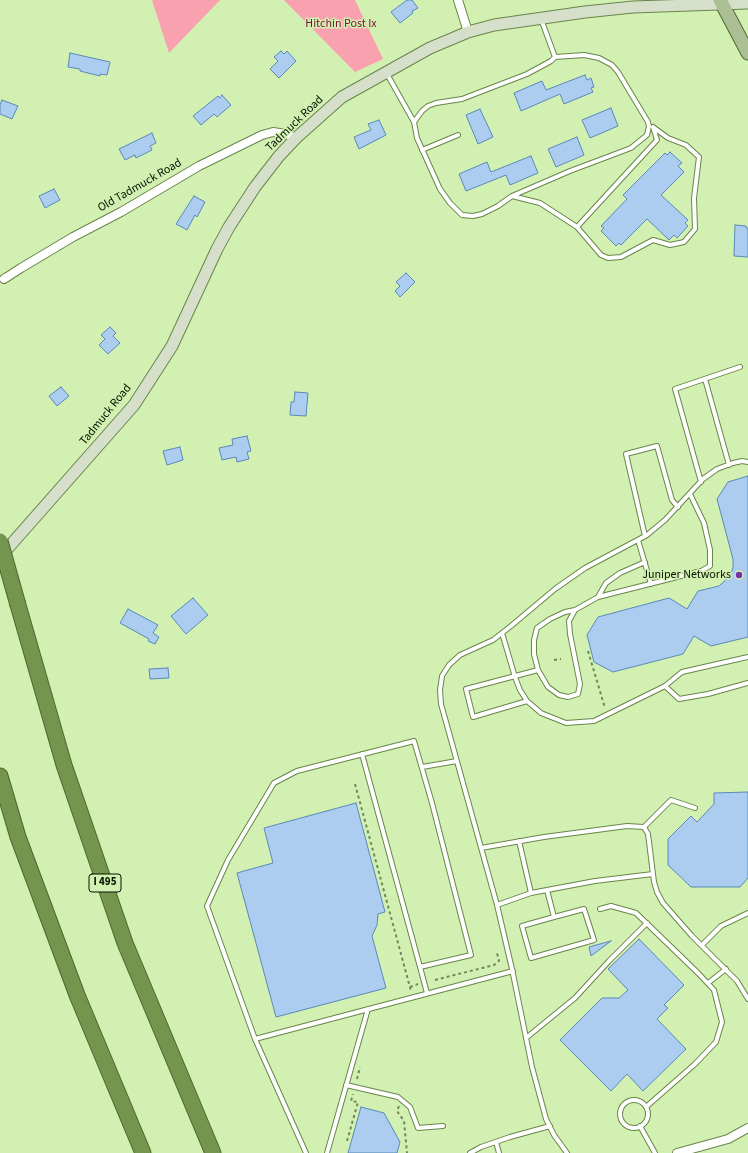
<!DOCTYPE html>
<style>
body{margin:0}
canvas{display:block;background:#d1f0b1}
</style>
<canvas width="748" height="1153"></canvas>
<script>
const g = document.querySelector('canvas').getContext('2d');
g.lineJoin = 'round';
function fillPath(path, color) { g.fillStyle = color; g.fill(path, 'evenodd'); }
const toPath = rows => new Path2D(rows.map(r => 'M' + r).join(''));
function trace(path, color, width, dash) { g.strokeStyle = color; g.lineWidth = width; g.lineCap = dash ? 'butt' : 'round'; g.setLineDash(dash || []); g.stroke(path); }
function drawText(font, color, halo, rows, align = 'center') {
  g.font = font + ' "Source Sans 3",sans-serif'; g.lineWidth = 3; g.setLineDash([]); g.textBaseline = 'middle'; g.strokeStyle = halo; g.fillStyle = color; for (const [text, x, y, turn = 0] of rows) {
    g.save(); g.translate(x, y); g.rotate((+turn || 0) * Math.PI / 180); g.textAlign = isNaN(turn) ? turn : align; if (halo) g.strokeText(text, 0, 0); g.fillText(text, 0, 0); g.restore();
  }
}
fillPath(toPath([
 [152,0,220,0,169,53],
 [284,0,355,0,383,59,355,72]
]), '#faa1af');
const building = toPath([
 [407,0,412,0,418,8,412,11,413,13,400,23,391,12,407,0],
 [281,51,284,54,287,51,296,61,279,78,270,69,278,61,274,57,281,51],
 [70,53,110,62,107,75,100,74,100,76,80,71,80,69,68,67,70,53],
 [585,75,587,80,591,78,594,87,591,88,593,92,564,104,560,94,521,111,514,93,542,81,546,90,585,75],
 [222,95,231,105,217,117,214,114,201,125,193,116,218,96,220,98,222,95],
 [2,100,18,106,12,119,0,114,0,105,2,100],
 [611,108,618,126,590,138,582,120,611,108],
 [480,109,493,137,478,144,466,115,480,109],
 [379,120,386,135,359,149,354,137,371,130,368,124,379,120],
 [152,133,156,143,150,146,152,150,136,158,135,155,125,160,119,149,152,133],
 [577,137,584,155,556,167,548,149,577,137],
 [670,152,682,163,678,166,684,172,661,195,688,220,685,223,688,226,677,238,674,235,669,240,647,219,621,245,619,243,616,246,601,231,604,228,601,226,627,199,623,195,665,153,667,155,670,152],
 [531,156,538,173,510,185,506,175,466,191,459,174,487,162,491,172,531,156],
 [54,189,60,200,45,208,39,196,54,189],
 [194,196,205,202,197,217,195,215,187,230,176,224,194,196],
 [735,225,746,226,746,228,748,228,748,257,734,256,735,225],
 [406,273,415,282,400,297,395,291,400,286,396,282,406,273],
 [110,327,116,333,113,336,120,343,108,354,99,345,105,339,101,335,110,327],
 [61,387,69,396,57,406,49,396,61,387],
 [295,392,308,393,306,416,290,415,291,402,294,402,295,392],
 [247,436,251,451,247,452,249,459,237,462,236,457,222,460,219,448,233,445,232,439,247,436],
 [180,447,183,460,167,465,163,451,180,447],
 [748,476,748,637,711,646,694,636,683,654,613,672,594,662,587,635,598,617,669,598,687,609,698,591,719,586,729,577,733,568,733,559,717,499,728,482,748,476],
 [193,598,208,615,186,634,171,616,193,598],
 [128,609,158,625,153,633,159,637,155,644,148,641,149,639,120,623,128,609],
 [168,668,169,678,150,679,149,669,168,668],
 [748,792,748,878,740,887,691,887,668,865,668,839,691,816,697,822,714,804,714,793,748,792],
 [356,803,385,912,378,914,377,925,372,936,386,988,276,1017,237,873,273,863,264,828,356,803],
 [639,939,684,985,664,1005,668,1008,657,1019,686,1049,643,1091,627,1074,611,1091,560,1040,602,998,619,998,628,990,608,969,639,939],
 [611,941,591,956,589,947,611,941],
 [361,1107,384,1113,400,1142,397,1153,348,1153,361,1107]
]);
fillPath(building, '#accdf0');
trace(building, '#5989b9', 1);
const lane = toPath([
 [541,19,555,57,551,61,527,74,462,99,436,103,428,106,422,111,414,122,417,138,440,189,450,203,462,215,473,216,482,214,498,206,512,196,570,171,631,148,647,135,649,126,648,122,618,72,612,65,599,58,584,55,555,57],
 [387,74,414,122],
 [422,150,458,135],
 [512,196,540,203,577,227,601,255,608,258,621,257,653,240,670,245,684,242,695,229,694,198,699,157,686,145,668,138,653,127],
 [577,227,657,140,653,127],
 [705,379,729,465],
 [701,482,675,389,740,367],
 [645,536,626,454,657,446,672,500,678,507],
 [638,540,651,584],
 [598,597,606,583,620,573,645,562],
 [502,633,515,677,520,690,527,701,541,713,566,723,594,721,665,686,682,672,748,657],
 [538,670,534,654,534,640,537,628,550,619,565,612,575,610],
 [665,686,679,699,708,694,748,683],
 [527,701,473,717,466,689,538,670,548,687,559,695,568,697,578,694,580,684,570,634,569,621,575,610,598,597,701,571,710,566,710,550,704,523,690,494],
 [362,754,420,967],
 [422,767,457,761],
 [644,827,671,800,695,808],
 [519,841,531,893],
 [481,848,544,837,627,826,644,827,648,834,654,882,657,892,663,903,692,936,737,981,748,999],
 [547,890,554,917,584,909,594,940,531,958,522,926,554,917],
 [497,905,531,893,595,881,653,874],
 [600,909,611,906,636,913,698,973,714,990,722,1022,716,1042,695,1064,646,1107],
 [702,945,721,926,748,913],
 [708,983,726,969],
 [427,993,420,967,471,955,432,803,414,741,297,771,274,783,228,860,207,906,255,1039,513,971],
 [526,1038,575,998,609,961,647,923],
 [255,1039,306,1153],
 [346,1085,398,1097,410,1107,418,1128,443,1126],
 '620 1114a14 14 0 1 1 28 0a14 14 0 1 1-28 0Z',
 [640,1126,655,1153],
 [496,1142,499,1153],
 [327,1153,368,1009],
 [470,1153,481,1147,510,1137,550,1126],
 [567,1153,554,1135,546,1119,532,1067,512,969,497,905,441,704,440,690,442,676,449,665,460,655,493,640,511,626,555,589,585,568,647,535,665,520,703,479,717,469,733,463,742,461,748,462]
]);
const street = toPath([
 [458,0,468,32],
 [5,278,4,279,21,268,73,237,121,212,199,166,262,135,273,132,286,134,296,138],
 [677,1153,728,1139,748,1128]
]);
const secondary = toPath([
 [0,557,134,405,172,346,217,249,229,227,255,187,279,156,296,138,342,97,430,48,468,32,494,25,585,12,633,7,748,3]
]);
const primary = toPath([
 [720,0,748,53]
]);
const highway = toPath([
 [18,605,64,765,125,943,213,1153],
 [0,776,18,837,77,995,143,1153]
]);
trace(lane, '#6a854a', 6);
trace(street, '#6a854a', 10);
trace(secondary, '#6a854a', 13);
trace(primary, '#4f6832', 15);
trace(highway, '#4f6832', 17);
trace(toPath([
 [588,651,605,708],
 [554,660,561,659],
 [355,784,411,991],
 [435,980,494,965,499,961,497,953],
 [410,987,418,984],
 [357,1079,360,1067],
 [399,1106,397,1111,404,1121,407,1153],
 [347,1141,358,1102,351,1101,353,1094]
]), '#72875d', 2, [3, 3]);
trace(lane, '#fff', 4);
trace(street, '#fff', 8);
trace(secondary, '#d5dfca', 11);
trace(primary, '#acbf94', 13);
trace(highway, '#74954d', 15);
const highwayBridge = toPath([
 [0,541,18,605]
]);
trace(highwayBridge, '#4f6832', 17, []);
trace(highwayBridge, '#74954d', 15);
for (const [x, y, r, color] of [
 [739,575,4,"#7a33a6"]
]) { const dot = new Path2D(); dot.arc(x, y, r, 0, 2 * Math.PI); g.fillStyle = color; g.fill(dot); trace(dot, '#d1f0b1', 1.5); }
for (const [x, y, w] of [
 [105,883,32]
]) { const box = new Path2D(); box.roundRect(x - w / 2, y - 9, w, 18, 3); g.fillStyle = '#d1f0b1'; g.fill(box); trace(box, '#091300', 1); }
drawText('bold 11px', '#091300', null, [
 ["I 495",105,883]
]);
drawText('12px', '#7f0d33', '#d1f0b1', [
 ["Hitchin Post Ix",341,24]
]);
drawText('12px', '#091300', '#d1f0b1', [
 ["Tadmuck Road",295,124,-44],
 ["Old Tadmuck Road",140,186,-30],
 ["Tadmuck Road",106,415,-51]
]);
drawText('12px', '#091300', '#d1f0b1', [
 ["Juniper Networks",731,575]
], 'right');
</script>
